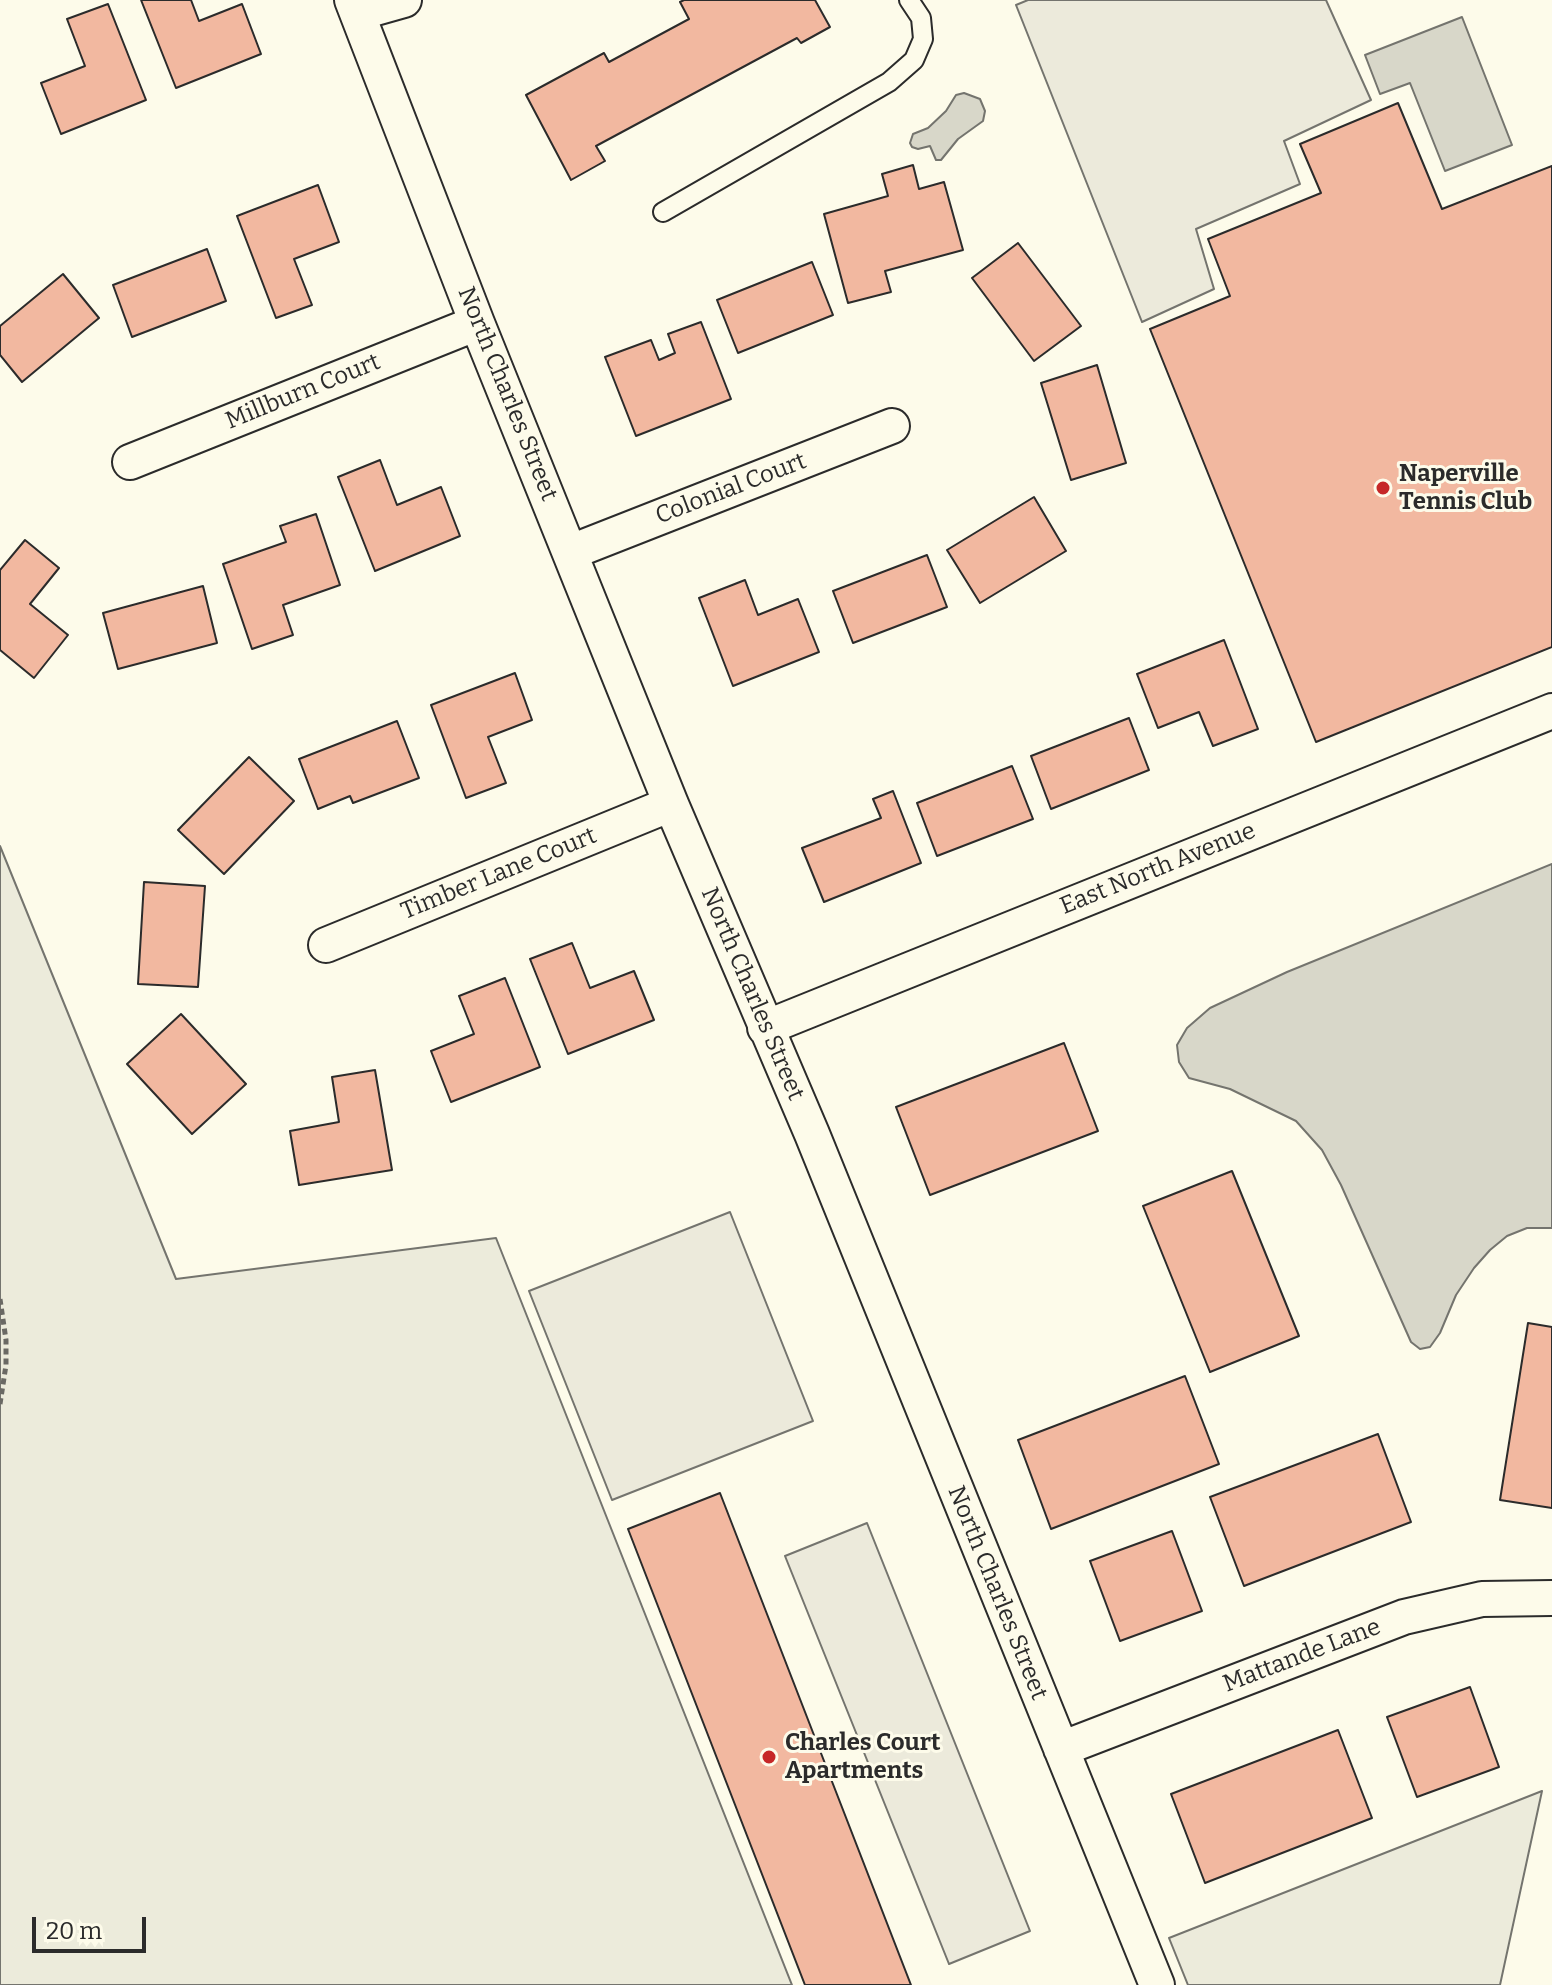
<!DOCTYPE html>
<style>
body{margin:0}
#map{position:relative;width:1552px;height:1985px;overflow:hidden;background:#fdfbea;font-family:Bitter,serif}
canvas{display:block}
.scale{position:absolute;left:32px;top:1917px;width:114px;height:36px;box-sizing:border-box;border:4px solid #2b2b2b;border-top:0;padding-left:10px;font-size:24px;line-height:28px;white-space:nowrap;color:#2b2b2b;-webkit-text-stroke:6px #fdfbea;paint-order:stroke}
</style>
<div id="map">
<canvas width="1552" height="1985"></canvas>
<div class="scale">20 m</div>
</div>
<script>
const g = document.querySelector('canvas').getContext('2d');
g.lineJoin = 'round';
function fillPath(path, color) { g.fillStyle = color; g.fill(path, 'evenodd'); }
const toPath = rows => new Path2D(rows.map(r => 'M' + r).join(''));
function trace(path, color, width, dash) { g.strokeStyle = color; g.lineWidth = width; g.lineCap = dash ? 'butt' : 'round'; g.setLineDash(dash || []); g.stroke(path); }
function drawText(font, color, halo, rows, align = 'center') {
  g.font = font + ' Bitter,serif'; g.lineWidth = 6; g.setLineDash([]); g.textBaseline = 'middle'; g.strokeStyle = halo; g.fillStyle = color; for (const [text, x, y, turn = 0] of rows) {
    g.save(); g.translate(x, y); g.rotate((+turn || 0) * Math.PI / 180); g.textAlign = isNaN(turn) ? turn : align; if (halo) g.strokeText(text, 0, 0); g.fillText(text, 0, 0); g.restore();
  }
}
const green = toPath([
 [0,846,176,1279,496,1238,792,1985,0,1985,0,846],
 [1542,1791,1500,1985,1188,1985,1169,1938,1542,1791]
]);
fillPath(green, '#ecebdb');
trace(green, '#74746e', 2);
const parking = toPath([
 [1028,0,1326,0,1371,100,1284,141,1300,184,1196,229,1214,289,1142,322,1016,5,1028,0],
 [730,1212,813,1421,612,1500,529,1291,730,1212],
 [867,1523,1030,1931,949,1964,785,1556,867,1523]
]);
fillPath(parking, '#eceadb');
trace(parking, '#74746e', 2);
const water = toPath([
 [1462,17,1512,145,1445,171,1410,83,1380,94,1365,55,1462,17],
 [964,93,980,99,985,111,983,121,958,139,941,160,936,160,930,146,918,149,912,147,910,143,913,134,928,128,946,111,956,95,964,93],
 [1552,864,1552,1228,1527,1228,1507,1236,1490,1250,1474,1268,1456,1295,1440,1333,1430,1347,1420,1349,1411,1342,1341,1185,1322,1150,1296,1121,1230,1089,1189,1078,1179,1062,1177,1045,1187,1028,1210,1008,1287,972,1552,864]
]);
fillPath(water, '#d8d7c9');
trace(water, '#74746e', 2);
const building = toPath([
 [141,0,191,0,199,21,242,4,261,54,176,88,141,0],
 [684,0,815,0,830,27,801,43,797,38,596,146,605,161,571,180,526,95,604,53,609,62,689,19,680,2,684,0],
 [108,4,146,100,61,134,41,83,85,66,67,19,108,4],
 [1398,103,1442,209,1552,166,1552,647,1316,742,1150,329,1230,296,1208,239,1321,193,1300,144,1398,103],
 [913,165,919,189,944,182,963,250,885,271,891,292,848,303,824,214,888,196,882,174,913,165],
 [318,185,339,242,294,259,312,305,276,318,237,216,318,185],
 [1018,243,1081,326,1034,361,972,278,1018,243],
 [207,249,226,301,132,337,113,285,207,249],
 [812,262,833,315,738,353,717,300,812,262],
 [63,274,99,318,22,382,0,355,0,326,63,274],
 [701,322,731,399,636,436,605,357,651,340,659,360,675,353,668,334,701,322],
 [1097,365,1126,463,1071,480,1041,383,1097,365],
 [380,460,397,505,441,487,460,536,375,571,338,477,380,460],
 [1034,497,1066,551,980,603,947,550,1034,497],
 [316,514,340,585,283,605,293,635,252,649,223,564,286,542,280,526,316,514],
 [25,540,59,568,30,604,68,635,34,678,0,650,0,570,25,540],
 [927,555,947,607,853,643,833,591,927,555],
 [745,580,758,615,798,599,819,652,733,686,699,598,745,580],
 [203,586,217,643,118,669,103,613,203,586],
 [1224,640,1258,729,1213,746,1199,712,1158,728,1137,674,1224,640],
 [515,673,532,720,488,737,506,783,466,798,431,705,515,673],
 [1129,718,1149,770,1051,809,1031,756,1129,718],
 [397,721,419,778,353,803,350,796,318,809,299,759,397,721],
 [249,757,294,801,224,874,178,830,249,757],
 [1012,766,1033,819,937,856,917,803,1012,766],
 [893,791,921,863,824,902,802,848,881,818,873,799,893,791],
 [144,882,205,886,198,987,138,984,144,882],
 [572,943,590,988,634,971,654,1020,568,1054,530,959,572,943],
 [505,978,540,1067,451,1102,431,1051,474,1034,459,996,505,978],
 [181,1014,246,1084,192,1134,127,1064,181,1014],
 [1064,1043,1098,1131,930,1195,896,1107,1064,1043],
 [375,1070,392,1170,299,1185,290,1131,339,1122,332,1077,375,1070],
 [1232,1171,1299,1336,1210,1372,1143,1206,1232,1171],
 [1528,1323,1552,1327,1552,1508,1500,1500,1528,1323],
 [1185,1376,1219,1464,1051,1529,1018,1440,1185,1376],
 [1378,1434,1411,1522,1244,1586,1210,1497,1378,1434],
 [720,1493,911,1985,805,1985,628,1529,720,1493],
 [1172,1531,1202,1611,1120,1641,1090,1561,1172,1531],
 [1470,1687,1499,1767,1417,1797,1387,1717,1470,1687],
 [1338,1730,1372,1818,1205,1883,1171,1794,1338,1730]
]);
fillPath(building, '#f2b8a0');
trace(building, '#2b2b2b', 2);
const lane = toPath([
 [663,212,889,82,914,60,923,39,921,18,909,0]
]);
const street = toPath([
 [352,0,477,323,671,804,812,1134,1157,1985],
 [358,13,404,0],
 [130,462,477,323],
 [571,552,892,426],
 [326,945,671,804],
 [765,1028,1552,711],
 [1061,1749,1404,1617,1482,1599,1552,1598]
]);
trace(lane, '#2b2b2b', 22);
trace(street, '#2b2b2b', 38);
trace(toPath([
 [0,1299,6,1340,6,1365,0,1404]
]), '#6a6964', 5, [6, 4]);
trace(lane, '#fdfbea', 18);
trace(street, '#fdfbea', 34);
for (const [x, y, r, color] of [
 [1383,488,8,"#c62828"],
 [769,1757,8,"#c62828"]
]) { const dot = new Path2D(); dot.arc(x, y, r, 0, 2 * Math.PI); g.fillStyle = color; g.fill(dot); trace(dot, '#fdfbea', 3); }
drawText('24px', '#2b2b2b', '#fdfbea', [
 ["Millburn Court",303,392,-22],
 ["North Charles Street",507,394,68],
 ["Colonial Court",731,489,-21],
 ["East North Avenue",1158,869,-22],
 ["Timber Lane Court",499,874,-22],
 ["North Charles Street",752,994,67],
 ["North Charles Street",997,1593,68],
 ["Mattande Lane",1302,1656,-21]
]);
drawText('bold 24px', '#2b2b2b', '#fdfbea', [
 ["Naperville",1399,474],
 ["Tennis Club",1399,502],
 ["Charles Court",785,1743],
 ["Apartments",785,1771]
], 'left');
</script>
